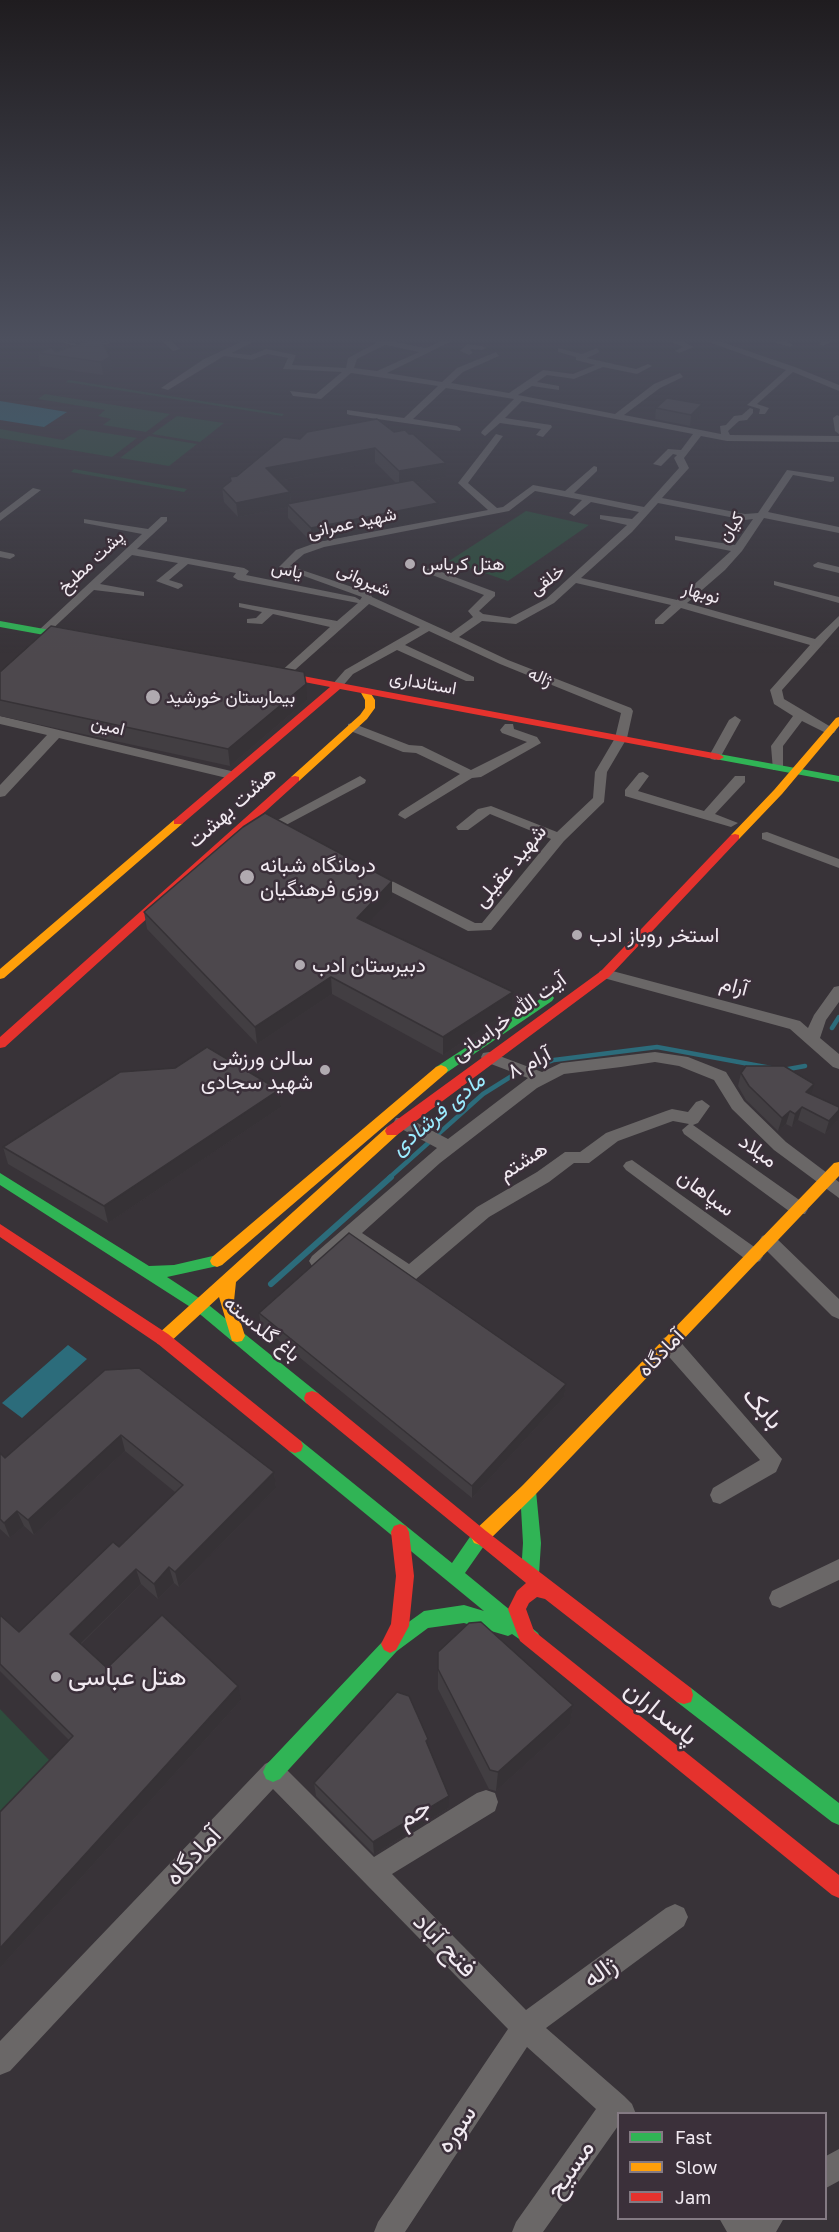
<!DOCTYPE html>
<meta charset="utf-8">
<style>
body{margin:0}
#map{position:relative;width:839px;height:2232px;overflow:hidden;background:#383338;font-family:"Golos Text",sans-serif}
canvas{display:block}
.legend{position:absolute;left:617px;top:2112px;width:210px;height:108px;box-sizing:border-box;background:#3b303a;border:2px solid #847a83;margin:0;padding:8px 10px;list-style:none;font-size:18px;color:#f1eaf1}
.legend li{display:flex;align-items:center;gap:12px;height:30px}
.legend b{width:30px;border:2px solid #847a83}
</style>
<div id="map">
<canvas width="839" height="2232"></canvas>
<ul class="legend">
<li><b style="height:8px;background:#30b455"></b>Fast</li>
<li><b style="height:8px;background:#ff9f0a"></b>Slow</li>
<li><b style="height:8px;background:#e5322d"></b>Jam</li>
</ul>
</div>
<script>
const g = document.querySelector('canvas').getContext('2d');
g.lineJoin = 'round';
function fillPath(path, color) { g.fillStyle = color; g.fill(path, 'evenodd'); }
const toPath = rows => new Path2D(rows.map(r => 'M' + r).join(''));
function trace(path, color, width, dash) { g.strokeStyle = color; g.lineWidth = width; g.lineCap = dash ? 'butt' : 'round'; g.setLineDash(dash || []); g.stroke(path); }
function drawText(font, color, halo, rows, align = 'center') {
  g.font = font + ' "Golos Text",Vazirmatn,sans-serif'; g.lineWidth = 5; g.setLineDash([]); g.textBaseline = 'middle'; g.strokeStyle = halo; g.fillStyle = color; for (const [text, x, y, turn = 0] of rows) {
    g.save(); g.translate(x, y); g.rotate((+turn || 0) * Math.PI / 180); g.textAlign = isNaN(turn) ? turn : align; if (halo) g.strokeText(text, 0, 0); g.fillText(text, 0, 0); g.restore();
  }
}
fillPath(toPath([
 [69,380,284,414,282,416,66,382],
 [45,394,170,414,146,432,103,425,111,419,98,416,105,410,38,399],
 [177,416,224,423,200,442,152,434],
 [0,429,63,440,80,429,137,438,112,457,0,438],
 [149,436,197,444,169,466,120,458],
 [74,469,187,489,184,492,71,472],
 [526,511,589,525,508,581,449,561],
 [0,1709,49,1760,0,1811]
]), '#2e4d3d');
fillPath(toPath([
 [0,401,67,412,44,427,0,420],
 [68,1345,87,1359,22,1418,2,1403]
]), '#2c6c7b');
trace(toPath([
 [832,1028,839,1017],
 [783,1070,805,1066],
 [389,1178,483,1094,515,1074,554,1060,657,1047,771,1068]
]), '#2c6c7b', 4.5);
trace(toPath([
 [271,1284,391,1177]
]), '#2c6c7b', 6);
fillPath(toPath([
 [60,341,89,346,115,341,83,352,80,348,60,341],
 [162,341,171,341,180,349,173,351,162,341],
 [243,341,255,341,232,353,251,355,266,349,296,355,292,365,346,368,348,358,376,343,372,341,391,341,426,348,441,341,452,341,387,373,442,382,457,368,496,352,499,356,463,372,451,383,509,393,543,370,573,374,595,365,576,360,576,357,558,352,558,348,582,354,597,348,600,352,587,358,636,369,648,364,652,366,637,374,603,367,574,379,547,375,537,382,559,386,559,390,532,386,518,395,615,414,654,384,680,373,683,377,660,388,624,415,721,434,720,426,726,425,734,416,742,415,750,408,753,409,753,413,747,420,739,421,728,431,730,435,839,436,839,442,727,441,701,436,684,458,689,468,662,498,745,514,758,513,787,470,834,477,834,481,831,482,793,475,768,512,839,527,839,533,764,518,742,551,725,570,687,603,815,639,839,616,839,626,782,690,784,699,836,730,834,733,826,733,802,721,783,746,783,767,781,770,773,770,771,746,793,716,774,704,770,690,810,645,681,608,663,624,655,624,655,620,671,605,576,583,554,603,516,624,482,621,459,637,508,660,631,708,633,711,627,738,607,772,604,802,564,841,491,930,468,931,366,879,366,873,376,873,475,923,482,923,551,839,490,814,468,830,458,830,456,827,478,809,491,806,557,832,593,798,595,772,615,738,621,713,500,664,429,631,405,645,474,677,474,681,466,681,397,650,353,674,341,688,333,688,331,686,345,670,420,627,369,604,286,678,278,678,278,674,330,627,273,614,262,624,247,623,247,619,256,618,262,612,239,607,239,603,337,621,358,603,238,580,233,577,236,573,188,564,169,580,182,584,183,586,178,589,156,581,178,563,132,555,100,584,144,592,144,596,94,590,47,634,39,634,39,630,142,534,84,523,84,519,148,529,161,517,167,517,167,521,137,549,244,568,249,571,246,575,355,597,360,600,362,597,279,567,296,550,318,542,488,510,458,483,496,434,503,436,468,483,497,508,503,507,533,485,565,491,594,466,597,467,597,471,574,493,644,507,679,468,674,458,677,455,673,454,661,466,653,464,668,449,681,450,693,434,522,401,505,418,551,425,552,427,543,437,536,435,541,429,500,423,485,436,481,433,482,431,514,399,446,388,413,419,457,426,461,429,460,431,350,415,347,414,347,410,404,418,438,386,351,373,321,399,293,396,290,391,316,394,342,372,283,369,288,358,267,354,252,360,224,356,168,390,161,388,204,359,243,341],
 [385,345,419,352,377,371,354,368,357,359,385,345],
 [535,491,582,500,569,513,574,516,591,502,639,512,632,519,600,515,600,519,627,525,546,599,510,618,483,614,479,611,495,596,495,592,431,568,427,569,427,573,484,595,468,611,473,617,451,633,372,597,370,593,290,566,304,554,324,547,509,511,535,491],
 [658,503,745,520,753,519,735,545,675,536,675,540,731,551,677,600,581,578,632,532,658,503],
 [669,341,682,341,694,347,679,353,675,351,683,347,669,341],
 [706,341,719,341,795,367,839,385,839,391,793,372,757,404,769,408,765,414,759,414,760,409,747,405,786,370,706,341],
 [769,341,785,341,794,345,790,347,769,341],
 [822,341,833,341,823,346,819,344,822,341],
 [467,344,482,346,486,348,482,350,472,349,470,350,473,353,469,355,460,351,467,344],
 [837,415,839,416,839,434,835,431,833,418,837,415],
 [33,488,41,490,0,521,0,513,33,488],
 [0,551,14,554,15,556,10,559,0,557,0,551],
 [818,562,839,567,839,573,814,567,813,565,818,562],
 [774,581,839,597,839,603,774,585,774,581],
 [0,716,231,771,237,775,231,779,59,738,5,796,0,797,0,785,47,735,0,724,0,716],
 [735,716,741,720,721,756,715,760,711,759,709,756,729,720,735,716],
 [352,723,409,745,422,746,471,770,527,742,502,733,500,730,505,724,513,724,514,729,537,737,541,743,481,777,472,778,405,819,398,815,400,812,460,774,416,753,403,752,348,730,348,724,352,723],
 [643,772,649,776,638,791,704,811,735,776,745,776,745,782,715,814,738,823,731,827,625,796,625,790,639,773,643,772],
 [360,776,366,780,365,783,286,825,276,825,274,822,360,776],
 [767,832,839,859,839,868,762,839,762,833,767,832],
 [605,969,800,1021,808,1028,814,1015,834,987,839,986,839,1002,826,1020,820,1038,839,1054,839,1069,833,1067,790,1029,600,977,598,974,600,971,605,969],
 [489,1052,542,1072,561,1063,655,1052,688,1057,726,1072,744,1101,786,1142,839,1182,839,1198,774,1150,732,1109,714,1080,679,1066,655,1062,621,1067,564,1074,537,1088,440,1163,362,1233,409,1264,477,1207,537,1172,565,1152,580,1152,606,1133,666,1111,672,1109,688,1112,696,1102,702,1100,710,1106,698,1123,693,1125,805,1204,808,1209,805,1214,793,1214,684,1134,682,1130,689,1124,673,1121,618,1141,589,1163,574,1163,549,1182,489,1217,416,1279,410,1281,404,1279,351,1243,324,1266,318,1268,312,1266,309,1261,312,1256,437,1148,396,1126,394,1122,396,1118,408,1118,448,1139,528,1078,483,1061,481,1057,483,1053,489,1052],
 [632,1160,760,1251,763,1256,760,1261,754,1263,748,1261,626,1170,623,1166,626,1162,632,1160],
 [768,1234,774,1236,839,1299,839,1319,832,1316,762,1246,759,1241,762,1236,768,1234],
 [670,1336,677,1338,782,1459,776,1472,720,1504,713,1502,710,1495,713,1488,760,1460,663,1350,660,1344,663,1338,670,1336],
 [839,1559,839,1580,780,1608,772,1605,769,1598,772,1591,839,1559],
 [273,1760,281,1764,374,1857,477,1793,486,1790,495,1793,498,1802,495,1811,392,1874,526,2010,666,1908,675,1904,684,1908,688,1917,684,1926,546,2028,624,2096,632,2104,636,2114,618,2114,618,2126,543,2232,512,2232,516,2222,596,2109,527,2047,405,2232,374,2232,378,2222,508,2029,273,1789,10,2071,0,2075,0,2041,265,1764,273,1760],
 [839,2149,839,2181,826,2188,826,2156,839,2149],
 [719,2218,784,2218,776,2232,727,2232,719,2218]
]), '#6a6767');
fillPath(toPath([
 [0,621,72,634,77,637,72,640,0,627,0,621],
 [719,754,839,776,839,782,715,759,714,757,719,754],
 [548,994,552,995,554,998,552,1001,446,1073,436,1073,434,1070,436,1067,548,994],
 [0,1173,149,1266,174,1265,217,1255,222,1257,224,1261,222,1265,167,1277,205,1302,318,1393,320,1398,318,1403,312,1405,306,1403,195,1310,0,1185,0,1173],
 [295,1439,301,1441,452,1563,474,1531,480,1529,486,1531,489,1537,486,1543,465,1573,538,1633,541,1639,538,1645,532,1648,512,1634,508,1636,464,1623,428,1628,397,1651,280,1779,273,1782,266,1779,263,1772,266,1765,385,1639,424,1611,464,1605,484,1611,289,1451,287,1446,289,1441,295,1439],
 [528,1483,534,1486,536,1491,541,1543,539,1574,536,1580,530,1582,524,1580,521,1574,523,1543,520,1491,522,1486,528,1483],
 [684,1686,691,1688,839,1803,839,1825,832,1822,677,1702,675,1695,677,1688,684,1686]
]), '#30b455');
fillPath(toPath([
 [365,688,368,689,375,700,375,708,367,719,299,781,291,781,291,777,360,715,365,708,365,700,360,691,365,688],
 [839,717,839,726,782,794,739,839,731,839,731,835,774,790,836,718,839,717],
 [178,819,183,822,182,824,4,978,0,979,0,969,174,820,178,819],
 [441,1065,446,1067,448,1070,446,1073,222,1265,217,1267,212,1265,210,1261,212,1257,436,1067,441,1065],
 [392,1126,397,1127,399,1131,397,1135,236,1282,234,1301,245,1336,242,1341,237,1342,232,1341,219,1297,168,1344,163,1345,158,1344,155,1339,158,1334,387,1127,392,1126],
 [839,1162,839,1176,534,1496,486,1543,480,1545,474,1543,471,1537,474,1531,522,1486,834,1163,839,1162]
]), '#ff9f0a');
fillPath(toPath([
 [276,671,719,754,724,757,719,760,340,689,182,824,174,824,174,820,330,687,273,676,273,672,276,671],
 [295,776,299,777,299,781,5,1047,0,1048,0,1037,291,777,295,776],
 [735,834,739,835,739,839,609,977,397,1135,387,1135,385,1131,387,1127,601,971,731,835,735,834],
 [0,1224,168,1334,301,1441,303,1446,301,1451,295,1453,289,1451,158,1344,0,1237,0,1224],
 [312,1391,318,1393,486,1531,691,1688,693,1695,691,1702,684,1704,677,1702,545,1599,537,1597,529,1603,526,1609,534,1631,839,1875,839,1898,832,1895,520,1641,508,1609,517,1591,526,1583,306,1403,304,1398,306,1393,312,1391],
 [400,1524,406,1526,409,1532,414,1576,409,1626,396,1650,390,1653,384,1650,381,1644,391,1624,396,1576,391,1532,394,1526,400,1524]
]), '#e5322d');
fillPath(toPath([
 [56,352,110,357,112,370,103,375,40,366,38,353],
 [656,408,700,415,690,426,655,419],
 [394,432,409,434,446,463,446,477,416,483,438,518,312,543,288,518,288,507,238,517,224,502,222,488,237,476,300,439],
 [375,462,396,483,291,503,290,492,278,481],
 [0,672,307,700,230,766,0,716],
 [392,881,392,898,368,923,513,992,512,1009,443,1055,332,994,257,1044,147,929,144,912],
 [175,1068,279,1090,281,1107,108,1223,8,1164,3,1147],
 [741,1073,811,1094,837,1121,825,1134,798,1120,792,1127,786,1124,778,1131,746,1100,738,1086],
 [259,1313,566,1384,564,1397,472,1498,261,1326],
 [105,1370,274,1472,276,1488,179,1587,174,1583,158,1599,141,1584,81,1644,107,1668,241,1700,0,1968,0,1812,69,1740,0,1671,0,1615,19,1632,119,1547,175,1492,125,1451,34,1535,24,1526,10,1538,0,1529,0,1453,5,1458],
 [438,1652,573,1705,570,1724,496,1791,489,1789,438,1689],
 [427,1745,448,1808,374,1854,316,1796,314,1783]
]), '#423e42');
fillPath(toPath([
 [110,357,112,370,103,375,101,362],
 [702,404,700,415,690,426,691,415],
 [375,448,375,462,267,483,266,468],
 [446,463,446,477,399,486,399,471],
 [290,492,291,507,287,504,288,507,238,517,236,503],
 [438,503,438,518,312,543,311,528],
 [306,684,307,700,230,766,228,749],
 [392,881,392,898,357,935,357,918],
 [331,977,332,994,257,1044,255,1027],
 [513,992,512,1009,443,1055,443,1037],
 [814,1084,810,1098,806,1092],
 [279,1090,281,1107,108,1223,104,1206],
 [802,1107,798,1120,792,1127,795,1114],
 [839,1110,839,1115,837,1121,825,1134,829,1121],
 [790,1111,786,1124,778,1131,782,1118],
 [566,1384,564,1397,472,1498,472,1486],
 [121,1435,125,1451,34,1535,28,1520],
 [274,1472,276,1488,179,1587,175,1572],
 [17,1511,24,1526,10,1538,4,1523],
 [169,1567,174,1583,158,1599,154,1584],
 [136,1569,141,1584,76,1648,70,1634],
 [238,1686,241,1700,0,1968,0,1948],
 [573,1705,570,1724,496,1791,498,1772],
 [449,1796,448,1808,374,1854,373,1842]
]), '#363236');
const building = toPath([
 [89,341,101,341,110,357,101,362,38,353,51,348,56,352,89,341],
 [667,398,702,404,691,415,656,408,667,398],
 [377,419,394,432,405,430,409,434,413,434,446,463,399,471,375,448,266,468,290,492,236,503,222,488,231,481,230,477,237,476,284,437,300,439,307,432,377,419],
 [413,480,438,503,311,528,287,504,413,480],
 [51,626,304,672,306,684,228,749,0,700,0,672,51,626],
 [265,813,392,881,357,918,513,992,443,1037,331,977,255,1027,144,912,243,827,265,813],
 [207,1047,279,1090,104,1206,3,1147,120,1072,175,1068,207,1047],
 [746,1066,784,1066,814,1084,806,1092,839,1107,839,1110,829,1121,802,1107,795,1114,790,1111,782,1118,749,1086,741,1073,746,1066],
 [349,1233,566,1384,472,1486,259,1313,349,1233],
 [139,1368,274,1472,175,1572,169,1567,154,1584,136,1569,70,1634,107,1668,162,1615,238,1686,0,1948,0,1812,73,1736,0,1664,0,1615,19,1632,113,1542,119,1547,183,1485,121,1435,28,1520,17,1511,4,1523,0,1519,0,1453,5,1458,105,1370,139,1368],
 [481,1622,573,1705,498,1772,490,1770,438,1669,438,1652,469,1623,481,1622],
 [397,1692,409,1696,428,1739,426,1741,449,1796,373,1842,314,1783,397,1692]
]);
fillPath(building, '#4d484d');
trace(building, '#363236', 1.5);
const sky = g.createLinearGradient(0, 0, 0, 654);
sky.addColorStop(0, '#1f1c1f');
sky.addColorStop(0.52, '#4d505e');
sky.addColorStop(1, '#4d505e00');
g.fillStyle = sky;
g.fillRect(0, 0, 839, 654);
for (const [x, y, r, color] of [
 [410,564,6,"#b0aab0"],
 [153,697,8,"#b0aab0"],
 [247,877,8,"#b0aab0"],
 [577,935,6,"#b0aab0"],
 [300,965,6,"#b0aab0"],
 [325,1070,6,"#b0aab0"],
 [56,1677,6,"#b0aab0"]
]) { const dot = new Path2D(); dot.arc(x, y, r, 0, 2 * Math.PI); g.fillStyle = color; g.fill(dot); trace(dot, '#3b303a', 2); }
drawText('18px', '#f1eaf1', '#3b303a', [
 ["شهید عمرانی",352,523,-12],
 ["کیان",731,527,-55],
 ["پشت مطبخ",91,562,-43],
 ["یاس",287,570,11],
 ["شیروانی",364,580,24],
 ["خلقی",547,580,-37],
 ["نوبهار",701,593,15],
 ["ژاله",540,677,23],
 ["استانداری",423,683,10],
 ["امین",108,726,14]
]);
drawText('18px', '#f1eaf1', '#3b303a', [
 ["هتل کریاس",422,564],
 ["بیمارستان خورشید",166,697]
], 'left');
drawText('21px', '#f1eaf1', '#3b303a', [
 ["هشت بهشت",232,807,-42],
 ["شهید عقیلی",510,866,-50],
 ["آرام",734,986,15],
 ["آیت الله خراسانی",509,1017,-36],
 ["۸ آرام",529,1063,-27],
 ["میلاد",758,1151,36],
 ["هشتم",523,1161,-33],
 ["سپاهان",706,1193,36],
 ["باغ گلدسته",262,1329,39],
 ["آمادگاه",661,1353,-46]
]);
drawText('21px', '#f1eaf1', '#3b303a', [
 ["درمانگاه شبانه",260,865],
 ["روزی فرهنگیان",260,889],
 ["استخر روباز ادب",589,935],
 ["دبیرستان ادب",312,965],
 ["سالن ورزشی",313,1058,"right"],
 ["شهید سجادی",313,1082,"right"]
], 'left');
drawText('italic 22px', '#9becff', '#3b303a', [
 ["مادی فرشادی",438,1114,-40]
]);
drawText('26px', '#f1eaf1', '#3b303a', [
 ["بابک",763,1408,48],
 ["پاسداران",661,1713,39],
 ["جم",414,1813,-31],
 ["آمادگاه",193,1856,-47],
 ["فتح آباد",445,1945,46],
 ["ژاله",600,1972,-36],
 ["سوره",456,2129,-56],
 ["مسیح",570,2169,-55]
]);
drawText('26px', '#f1eaf1', '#3b303a', [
 ["هتل عباسی",68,1677]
], 'left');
</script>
